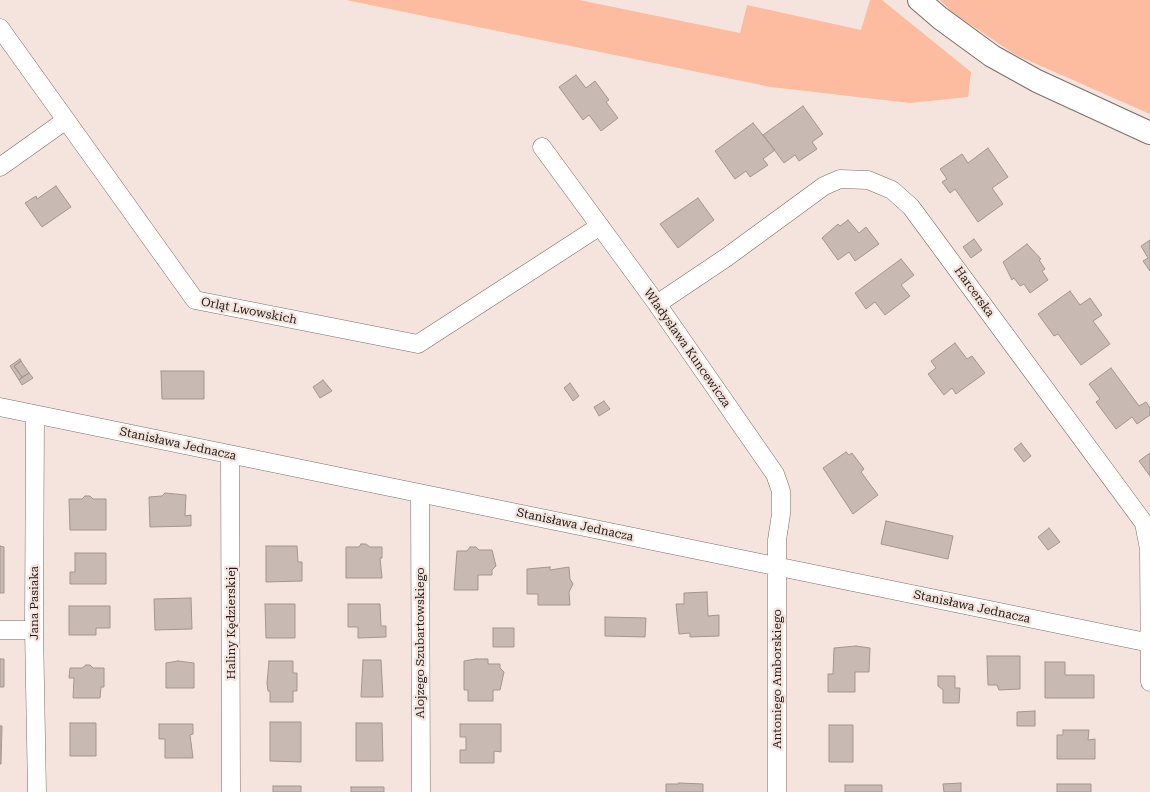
<!DOCTYPE html>
<meta charset="utf-8">
<style>
body{margin:0}
canvas{display:block;background:#f4e4dd}
</style>
<canvas width="1150" height="792"></canvas>
<script>
const g = document.querySelector('canvas').getContext('2d');
g.lineJoin = 'round';
function fillPath(path, color) { g.fillStyle = color; g.fill(path, 'evenodd'); }
const toPath = rows => new Path2D(rows.map(r => 'M' + r).join(''));
function trace(path, color, width, dash) { g.strokeStyle = color; g.lineWidth = width; g.lineCap = dash ? 'butt' : 'round'; g.setLineDash(dash || []); g.stroke(path); }
function drawText(font, color, halo, rows, align = 'center') {
  g.font = font + ' "Roboto Serif",serif'; g.lineWidth = 4.5; g.setLineDash([]); g.textBaseline = 'middle'; g.strokeStyle = halo; g.fillStyle = color; for (const [text, x, y, turn = 0] of rows) {
    g.save(); g.translate(x, y); g.rotate((+turn || 0) * Math.PI / 180); g.textAlign = isNaN(turn) ? turn : align; if (halo) g.strokeText(text, 0, 0); g.fillText(text, 0, 0); g.restore();
  }
}
fillPath(toPath([
 [346,0,579,0,740,33,747,5,861,30,870,0,882,0,971,72,968,97,910,103,771,87],
 [940,0,1150,0,1150,114,1016,55,953,13]
]), '#fdbba0');
const building = toPath([
 [576,75,586,88,595,81,609,100,606,102,618,118,601,131,589,115,583,120,559,87,576,75],
 [803,106,823,134,812,142,817,149,799,161,795,155,784,163,763,135,803,106],
 [753,123,775,150,763,159,768,165,750,177,746,171,735,179,715,151,753,123],
 [988,148,1008,177,992,188,1003,204,978,222,955,189,950,193,942,182,947,179,940,169,962,154,968,163,988,148],
 [56,186,71,207,42,227,25,203,36,196,37,199,56,186],
 [698,198,714,220,678,248,660,224,698,198],
 [848,220,859,233,866,227,879,244,855,261,849,252,838,260,822,238,838,224,840,226,848,220],
 [974,239,982,250,971,258,963,247,974,239],
 [1150,240,1150,271,1143,261,1148,258,1141,246,1150,240],
 [1027,244,1041,259,1039,260,1045,269,1042,271,1048,280,1030,293,1024,284,1020,286,1014,278,1012,280,1003,262,1027,244],
 [901,259,914,275,901,285,910,296,885,315,875,302,866,309,855,293,901,259],
 [1070,291,1080,305,1090,298,1102,315,1093,321,1110,344,1081,365,1058,334,1054,336,1038,314,1070,291],
 [955,343,967,359,972,356,985,373,956,394,952,388,944,395,928,374,936,368,931,361,955,343],
 [20,359,21,361,14,366,22,377,19,380,10,366,20,359],
 [21,361,29,373,22,377,14,366,21,361],
 [1111,368,1139,406,1146,402,1150,408,1150,415,1137,424,1132,417,1116,429,1096,402,1100,399,1089,384,1111,368],
 [161,371,204,371,204,399,162,399,161,371],
 [29,373,33,378,22,385,19,380,29,373],
 [323,380,332,391,320,398,313,387,323,380],
 [570,383,579,396,573,401,564,388,570,383],
 [604,401,610,409,599,416,594,407,604,401],
 [1021,443,1031,456,1024,462,1014,449,1021,443],
 [846,452,849,455,852,453,864,469,861,472,878,495,853,514,823,468,846,452],
 [1150,453,1150,476,1139,461,1150,453],
 [165,493,186,495,185,516,191,515,191,526,150,527,149,497,162,496,165,493],
 [85,496,90,496,93,499,106,499,106,530,70,530,69,499,82,499,85,496],
 [886,521,953,536,948,559,881,544,886,521],
 [1049,528,1060,542,1048,550,1038,537,1049,528],
 [361,544,366,544,370,547,382,547,382,558,380,558,382,578,346,578,346,547,359,547,361,544],
 [0,546,4,547,4,593,0,593,0,546],
 [266,546,297,546,298,562,302,562,302,581,266,582,266,546],
 [470,547,476,547,479,550,492,550,496,566,492,570,492,575,478,575,478,590,454,590,457,551,467,551,470,547],
 [75,553,106,553,106,584,70,584,70,572,75,572,75,553],
 [550,567,550,570,569,567,570,579,573,584,569,592,570,605,538,605,538,594,527,594,527,569,550,567],
 [707,592,708,616,719,615,719,636,690,637,690,633,679,634,676,604,684,604,684,593,707,592],
 [191,598,192,629,155,630,154,599,191,598],
 [265,604,295,604,295,638,266,638,265,604],
 [348,604,380,604,381,626,386,626,386,637,358,638,358,627,348,627,348,604],
 [69,606,110,606,110,628,96,628,96,635,69,635,69,606],
 [605,617,646,618,645,637,605,636,605,617],
 [493,628,514,628,514,647,493,647,493,628],
 [856,646,870,648,869,672,855,672,855,692,828,692,828,674,833,674,834,648,856,646],
 [987,656,1020,656,1020,689,999,690,997,685,988,685,987,656],
 [0,659,4,659,4,687,0,687,0,659],
 [476,659,488,659,488,664,500,664,500,668,504,672,500,690,493,690,493,701,468,701,468,690,464,690,464,661,476,659],
 [363,660,381,660,383,697,361,697,363,660],
 [178,661,194,663,194,688,166,688,166,663,178,661],
 [269,661,293,661,293,673,297,673,297,691,293,691,293,702,270,702,270,691,268,691,267,683,269,661],
 [1045,662,1065,662,1065,675,1094,675,1094,698,1045,698,1045,662],
 [86,665,90,665,93,668,104,668,104,687,101,687,100,698,73,698,74,678,69,678,70,668,82,668,86,665],
 [938,676,955,676,955,688,960,688,959,703,943,703,943,690,938,686,938,676],
 [1035,711,1035,726,1017,726,1017,712,1035,711],
 [270,722,301,722,301,762,270,761,270,722],
 [70,723,96,723,96,756,70,756,70,723],
 [356,723,382,723,383,761,356,761,356,723],
 [159,724,193,724,193,734,190,735,193,758,165,758,165,739,159,739,159,724],
 [460,724,501,724,501,752,494,751,494,763,460,763,460,750,466,750,466,737,460,737,460,724],
 [829,725,853,725,853,762,829,762,829,725],
 [0,726,2,726,1,764,0,764,0,726],
 [1063,730,1089,730,1088,740,1095,739,1095,759,1057,759,1057,735,1063,735,1063,730],
 [679,783,703,784,703,792,666,792,666,784,679,784,679,783],
 [961,783,961,792,944,792,943,784,961,783],
 [1057,784,1091,784,1091,792,1057,792,1057,784],
 [845,785,882,785,882,792,845,792,845,785],
 [273,786,301,786,301,792,273,792,273,786],
 [351,787,384,787,384,792,351,792,351,787]
]);
fillPath(building, '#c9b9b3');
trace(building, '#a4958f', 1);
const minor = toPath([
 [0,28,195,300,418,344,600,226],
 [542,147,657,304,775,474,781,491,781,514,777,540,777,792],
 [0,167,66,120],
 [657,304,727,257,824,186,840,179,868,180,892,190,911,207,1144,523,1149,549,1150,682],
 [0,407,1150,643],
 [35,415,34,630,37,792],
 [230,455,231,792],
 [420,494,421,792],
 [0,630,34,630]
]);
const tertiary = toPath([
 [919,0,940,18,992,56,1037,81,1150,133]
]);
trace(minor, '#7d6f69', 19);
trace(tertiary, '#7d6f69', 24);
trace(minor, '#fff', 18);
trace(tertiary, '#fff', 22);
drawText('12px', '#211b19', '#f4e4dd', [
 ["Harcerska",974,292,54],
 ["Orląt Lwowskich",249,311,11],
 ["Władysława Kuncewicza",687,348,55],
 ["Stanisława Jednacza",178,444,12],
 ["Stanisława Jednacza",575,525,12],
 ["Jana Pasiaka",34,603,-90],
 ["Stanisława Jednacza",972,607,12],
 ["Haliny Kędzierskiej",231,623,-90],
 ["Alojzego Szubartowskiego",420,643,-90],
 ["Antoniego Amborskiego",777,679,-90]
]);
</script>
